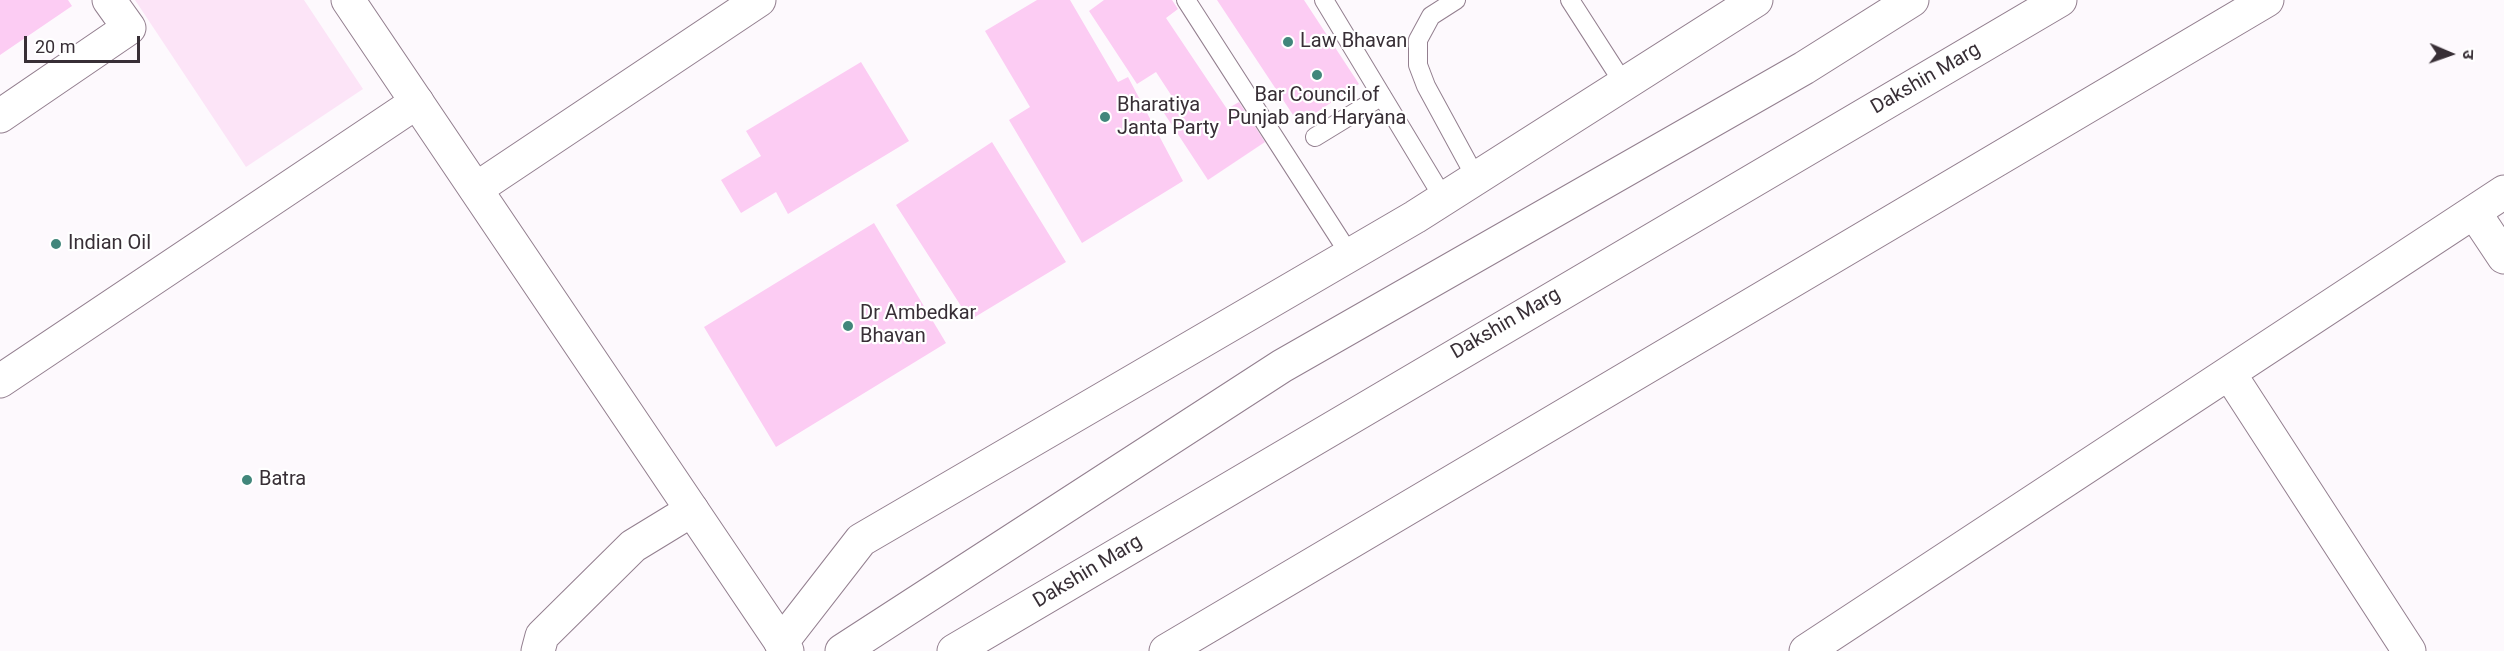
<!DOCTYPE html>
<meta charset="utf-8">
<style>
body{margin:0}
#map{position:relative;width:2504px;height:651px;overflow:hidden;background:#fdf9fd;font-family:Roboto,"Noto Sans Devanagari",sans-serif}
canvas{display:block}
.north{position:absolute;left:2420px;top:24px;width:60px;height:60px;-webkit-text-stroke:4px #fff;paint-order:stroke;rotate:92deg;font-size:16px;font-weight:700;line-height:24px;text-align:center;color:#382f36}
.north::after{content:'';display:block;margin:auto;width:21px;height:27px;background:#382f36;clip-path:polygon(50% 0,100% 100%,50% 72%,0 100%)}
.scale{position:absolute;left:24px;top:36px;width:116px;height:27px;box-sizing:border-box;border:3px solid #382f36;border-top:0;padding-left:8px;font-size:18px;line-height:21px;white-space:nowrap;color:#382f36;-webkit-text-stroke:4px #fff;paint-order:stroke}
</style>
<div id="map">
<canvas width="2504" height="651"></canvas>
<div class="north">उ</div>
<div class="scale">20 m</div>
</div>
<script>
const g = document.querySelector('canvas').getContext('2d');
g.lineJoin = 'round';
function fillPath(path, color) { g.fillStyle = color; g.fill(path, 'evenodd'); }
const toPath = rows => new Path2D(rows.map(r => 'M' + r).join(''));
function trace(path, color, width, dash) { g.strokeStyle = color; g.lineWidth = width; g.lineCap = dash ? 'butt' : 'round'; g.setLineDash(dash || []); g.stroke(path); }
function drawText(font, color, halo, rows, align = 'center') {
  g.font = font + ' Roboto,sans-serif'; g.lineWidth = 4.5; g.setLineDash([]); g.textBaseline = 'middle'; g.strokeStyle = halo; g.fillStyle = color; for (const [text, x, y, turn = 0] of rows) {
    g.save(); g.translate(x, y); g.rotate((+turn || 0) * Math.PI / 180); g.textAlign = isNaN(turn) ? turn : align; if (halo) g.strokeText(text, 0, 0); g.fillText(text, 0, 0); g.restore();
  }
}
fillPath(toPath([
 [135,0,304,0,363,89,246,167]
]), '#fce4f7');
fillPath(toPath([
 [0,0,68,0,72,6,0,55],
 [1037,0,1070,0,1118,82,1128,77,1183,181,1082,243,1009,120,1030,107,985,31],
 [1104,0,1172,0,1178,9,1166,18,1227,109,1239,102,1265,142,1208,180,1162,110,1175,101,1156,72,1137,84,1089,11],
 [1217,0,1304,0,1359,84,1299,124],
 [861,62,909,141,788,214,776,192,741,213,721,180,761,156,746,131],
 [992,142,1066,262,970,320,896,205],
 [874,223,946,343,776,447,704,327]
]), '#fcccf3');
const service = toPath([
 [1186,0,1350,255],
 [1324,0,1444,199],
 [1456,0,1431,16,1418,40,1418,65,1426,86,1476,178],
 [1570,0,1624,84],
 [1315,137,1382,96]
]);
const minor = toPath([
 [0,116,129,28,109,0],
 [476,189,759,0],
 [2474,212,2504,257],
 [2229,373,2409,651],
 [0,381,417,102],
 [781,643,861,540,1415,217,1756,0],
 [538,651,542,636,633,546,692,510],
 [1166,651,2267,0],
 [1806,651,2504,192]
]);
const tertiary = toPath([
 [348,0,787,651]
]);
const secondary = toPath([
 [842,651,1282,366,1804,68,1912,0],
 [954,651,2060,0]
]);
trace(service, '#937f8f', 20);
trace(minor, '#937f8f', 35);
trace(tertiary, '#937f8f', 35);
trace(secondary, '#937f8f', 35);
trace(service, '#fff', 18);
trace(minor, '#fff', 33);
trace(tertiary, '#fff', 33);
trace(secondary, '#fff', 33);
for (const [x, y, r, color] of [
 [1288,42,6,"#41867b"],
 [1317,75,6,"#41867b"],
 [1105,117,6,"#41867b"],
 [56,244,6,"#41867b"],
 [848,326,6,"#41867b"],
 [247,480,6,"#41867b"]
]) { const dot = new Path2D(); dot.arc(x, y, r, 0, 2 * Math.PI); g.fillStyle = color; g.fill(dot); trace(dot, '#fff', 2); }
drawText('20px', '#382f36', '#fff', [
 ["Law Bhavan",1300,42],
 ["Bar Council of",1317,96,"center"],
 ["Punjab and Haryana",1317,119,"center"],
 ["Bharatiya",1117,106],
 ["Janta Party",1117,129],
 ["Indian Oil",68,244],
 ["Dr Ambedkar",860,314],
 ["Bhavan",860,337],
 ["Batra",259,480]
], 'left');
drawText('20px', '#382f36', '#fff', [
 ["Dakshin Marg",1926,79,-30],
 ["Dakshin Marg",1506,324,-30],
 ["Dakshin Marg",1088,572,-31]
]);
</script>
